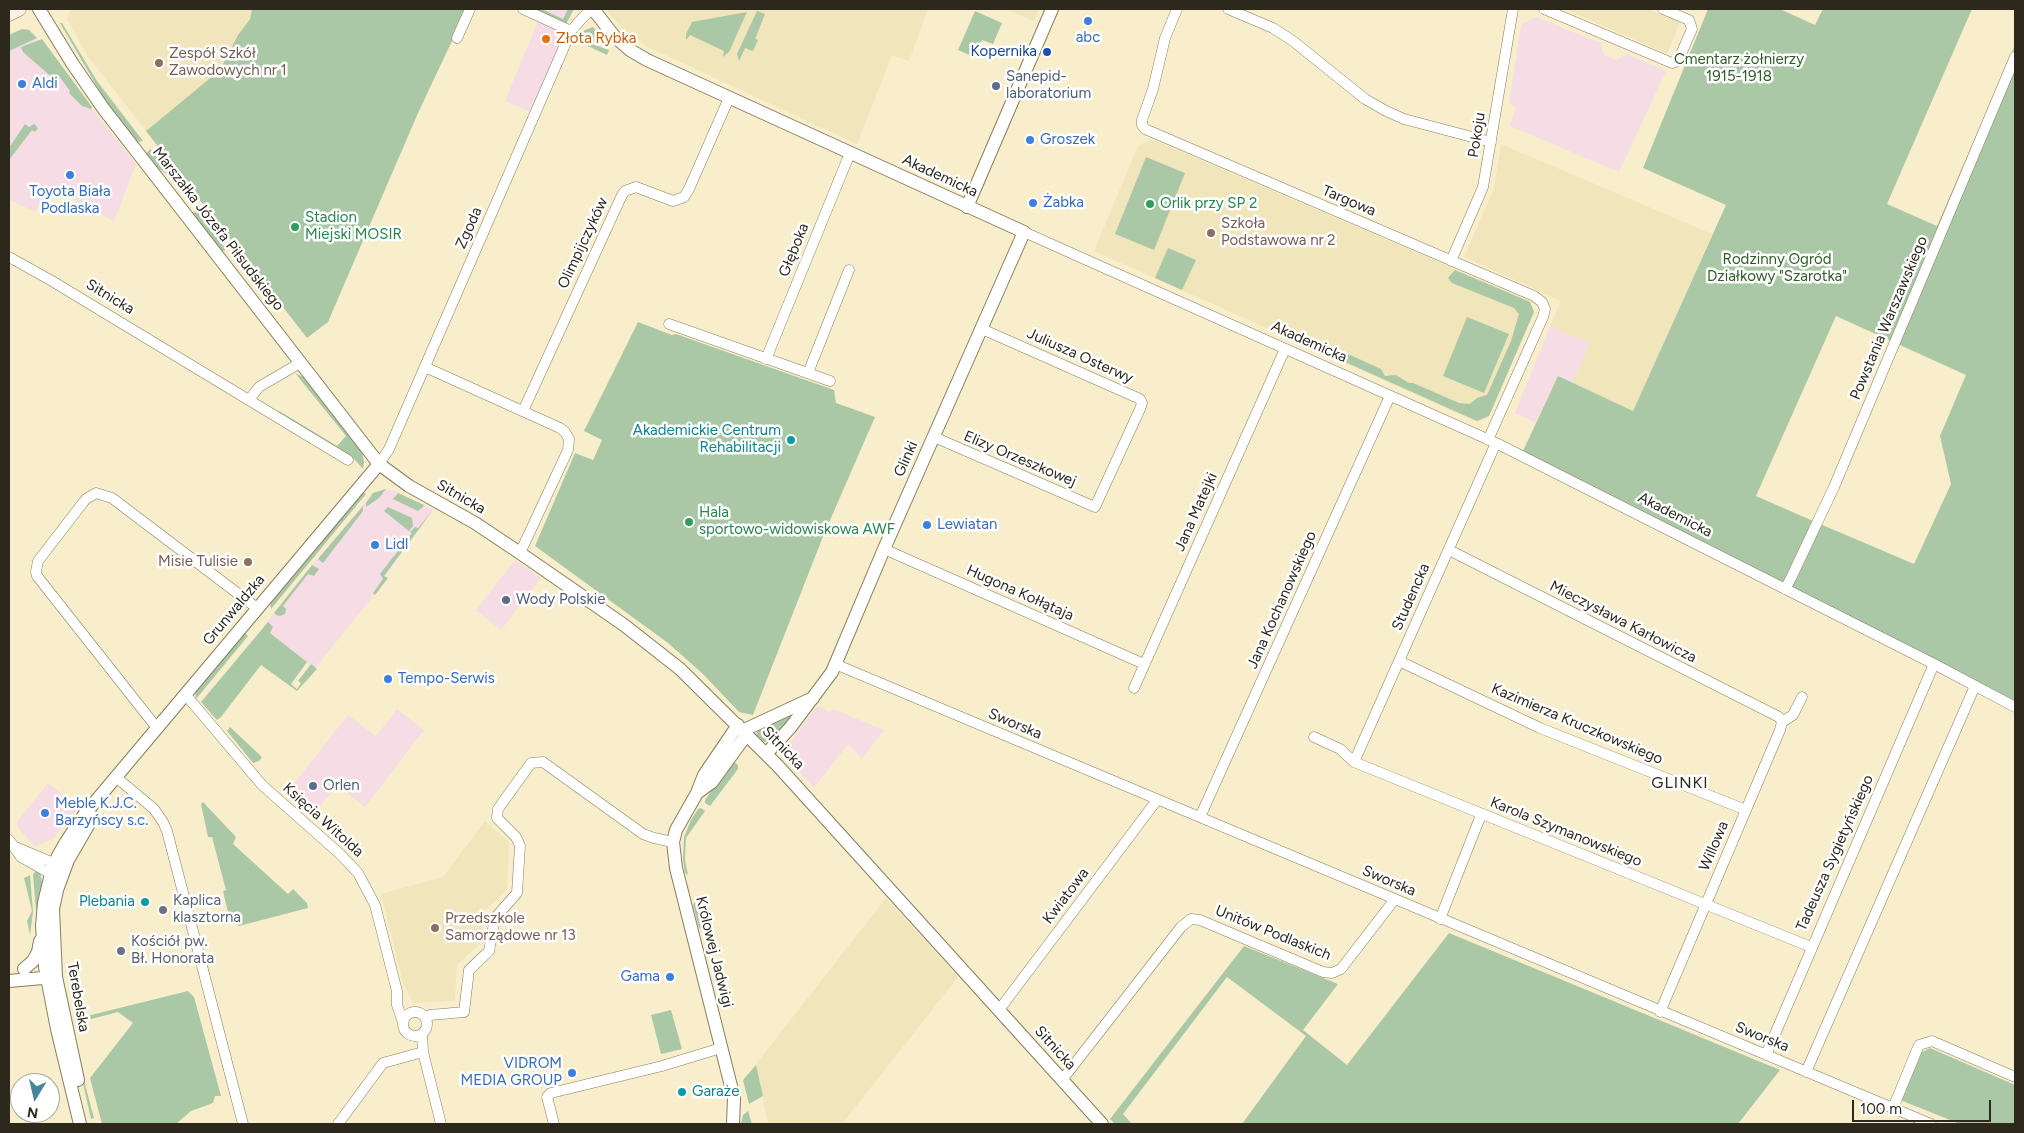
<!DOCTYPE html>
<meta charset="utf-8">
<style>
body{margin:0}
#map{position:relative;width:2024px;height:1133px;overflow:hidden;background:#f8eecc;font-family:Figtree,sans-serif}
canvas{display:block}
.frame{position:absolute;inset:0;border:10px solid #2c281c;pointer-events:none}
.north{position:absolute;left:10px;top:1073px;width:50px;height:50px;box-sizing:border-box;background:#fff;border:1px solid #aba9a4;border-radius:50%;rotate:189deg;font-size:14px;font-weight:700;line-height:20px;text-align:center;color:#2c281c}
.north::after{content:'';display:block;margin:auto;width:18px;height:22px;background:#47879b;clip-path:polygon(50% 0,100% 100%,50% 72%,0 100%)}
.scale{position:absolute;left:1852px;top:1100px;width:139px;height:22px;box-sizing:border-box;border:2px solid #2c281c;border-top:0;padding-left:6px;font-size:15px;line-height:18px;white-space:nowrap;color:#2c281c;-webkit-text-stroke:4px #fff;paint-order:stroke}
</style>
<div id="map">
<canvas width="2024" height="1133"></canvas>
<div class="frame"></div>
<div class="north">N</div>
<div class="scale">100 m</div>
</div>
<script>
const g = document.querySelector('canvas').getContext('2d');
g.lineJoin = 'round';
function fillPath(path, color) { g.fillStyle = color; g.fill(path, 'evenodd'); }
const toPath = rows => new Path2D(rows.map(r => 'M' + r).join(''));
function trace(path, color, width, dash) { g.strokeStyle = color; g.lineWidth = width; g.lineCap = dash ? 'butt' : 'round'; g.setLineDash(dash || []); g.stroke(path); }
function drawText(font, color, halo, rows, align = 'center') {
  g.font = font + ' Figtree,sans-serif'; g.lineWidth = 5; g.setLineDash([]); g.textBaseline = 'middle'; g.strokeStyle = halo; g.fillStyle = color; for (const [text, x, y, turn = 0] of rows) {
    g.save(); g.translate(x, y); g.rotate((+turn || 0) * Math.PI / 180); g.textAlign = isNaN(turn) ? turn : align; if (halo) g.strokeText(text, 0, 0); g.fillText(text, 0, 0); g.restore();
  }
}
fillPath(toPath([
 [542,9,568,9,563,19],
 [1536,17,1600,43,1604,55,1616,60,1627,54,1666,71,1619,172,1510,126,1516,107,1509,103,1521,25],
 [538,21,565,34,531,112,505,101],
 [30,31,136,164,114,221,48,186,35,212,9,199,9,36],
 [1550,326,1590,343,1572,383,1558,377,1535,422,1515,413],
 [385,489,395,491,433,510,385,576,388,578,315,668,263,627,312,565,373,493],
 [515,560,541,578,501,630,476,610],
 [818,705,830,713,833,709,884,730,862,759,848,744,814,788,784,755,783,752],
 [397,709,424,730,365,807,337,785,311,818,285,795,348,715,376,736],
 [48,783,79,808,53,839,35,846,19,829,17,822]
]), '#f5dce5');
fillPath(toPath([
 [71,9,252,9,250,18,238,35,220,70,146,131,87,55,67,19],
 [606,9,928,9,909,61,892,55,857,144,646,46,623,29],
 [1006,9,1039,9,1034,21],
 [1565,9,1648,9,1680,22,1667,54],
 [1151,139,1530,301,1534,312,1489,416,1477,422,1094,251,1138,146],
 [1501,144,1712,234,1633,411,1572,383,1590,343,1550,326,1561,301,1464,257,1494,188],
 [485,821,509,842,507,889,484,912,480,944,457,965,455,1001,413,1003,403,983,381,894,443,877],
 [886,898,958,977,842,1124,768,1124,756,1064]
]), '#f1e5bb');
fillPath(toPath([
 [252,9,467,9,418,113,328,322,307,338,146,131,220,70,238,35,250,19],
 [528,9,542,9,563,19,568,9,574,9,565,26,563,22,553,17,548,19],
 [1708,9,1780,9,1815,25,1823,9,1972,9,1887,204,1937,226,2015,45,2015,701,1791,586,1820,524,1914,564,1951,484,1940,436,1966,375,1836,316,1756,496,1813,521,1785,584,1523,451,1558,376,1633,411,1726,205,1643,168],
 [757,11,765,14,755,39,758,40,753,51,745,48,739,61,737,54],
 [975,11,1002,23,993,44,982,40,974,57,958,50],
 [747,12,729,52,723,57,724,51,690,35,686,40,686,34,692,22],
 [60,23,62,23,97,81,143,141,136,142,109,107],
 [593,27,608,45,607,46,578,36,580,32],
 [22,29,29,30,37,38,9,51,9,35],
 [576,38,609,50,607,55,575,40],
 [42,39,92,107,91,109,82,106,69,93,70,91,59,76,55,80,23,52,21,47],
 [25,124,29,127,34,124,38,128,35,132,32,130,9,160,9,148],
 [150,149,169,171,166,174,153,164,146,154],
 [1146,157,1185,173,1154,250,1115,234],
 [196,210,226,249,224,251,221,251,198,222,193,213],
 [1168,248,1196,260,1182,290,1155,278],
 [1455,270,1530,302,1534,312,1489,416,1477,421,1334,357,1334,353,1348,354,1381,369,1385,376,1396,375,1409,383,1413,383,1459,403,1470,404,1477,398,1487,395,1511,341,1519,314,1514,308,1452,283,1448,278],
 [1467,317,1509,334,1484,393,1443,376],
 [638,322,672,335,676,334,834,390,836,403,875,417,824,534,753,715,739,712,702,673,668,643,535,546,575,453,593,460,602,440,584,431],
 [295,373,303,377,362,452,364,462,363,469,354,459,282,418,279,411,337,446,346,436],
 [386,489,379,498,366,507,366,503,373,493],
 [363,492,366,494,271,609,270,602],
 [398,493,424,505,423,507,418,511,393,499],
 [363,506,363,511,323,563,318,559],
 [388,507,412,518,413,526,409,531,384,511],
 [433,510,384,576,388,578,375,595,373,593,383,579,380,574,412,533,410,532,415,527,418,528],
 [312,565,319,569,314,576,308,574,283,606,286,609,285,614,280,616,276,615,274,613],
 [268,622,273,627,270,633,307,662,291,684,297,689,301,683,298,681,311,664,317,669,297,691,261,665,221,717,217,720,201,702],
 [244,632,248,636,196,699,195,692,198,688],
 [791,714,793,715,770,741,762,742,755,736,759,729],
 [230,727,262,757,259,761,253,763,227,731],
 [733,761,738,765,738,769,710,806,705,803,705,800],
 [203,802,236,837,233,844,288,894,293,889,307,903,308,908,239,926,230,921,223,891,226,890,212,837,208,837,201,804],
 [701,808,705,811,686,838,685,860,688,875,685,873,683,860,684,837,691,820,698,809],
 [37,870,40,872,42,882,36,911,33,874],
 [30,875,33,912,30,935,27,921,32,911,24,878],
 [695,902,703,930,702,930,699,928,693,905],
 [1449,933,1780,1070,1738,1124,1242,1124,1306,1036,1227,977,1123,1114,1132,1124,1115,1124,1110,1119,1244,946,1338,984,1303,1030,1347,1065],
 [188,991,194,997,221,1096,215,1096,213,1103,191,1111,176,1124,102,1124,90,1078,133,1023,118,1012,76,1023,76,1020,79,1018],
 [671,1010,682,1049,661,1054,651,1015],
 [1930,1048,2015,1085,2015,1124,1960,1124,1900,1100,1920,1053],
 [78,1058,94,1118,91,1119,86,1097],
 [756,1065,763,1096,749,1104,743,1080],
 [748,1111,752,1124,741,1124,743,1115]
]), '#abc8a6');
const minor = toPath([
 [523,9,571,31],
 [1177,9,1165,38,1153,89,1142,120,1142,125,1145,129,1534,296,1542,302,1545,309,1543,317,1488,440],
 [1228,9,1273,28,1293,41,1365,99,1386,111,1404,119,1491,142],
 [1544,9,1672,63,1678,61,1692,29,1689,20,1663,9],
 [457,38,470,9],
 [1024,232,1496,443,1934,664,2015,707],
 [9,257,52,281,348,460],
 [1451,261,1483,187,1513,9],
 [669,324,830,381],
 [766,359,850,153],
 [425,367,560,428,565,432,569,439,568,450,520,553],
 [808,373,849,270],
 [249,400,259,387,300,363],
 [523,411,622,195,625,191,636,187,673,201,684,197,689,189,729,98],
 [934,437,1095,507,1140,409,1142,403,1140,399,982,329],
 [379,464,389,449,571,31,583,17,593,9],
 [884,549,1144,664],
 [1449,550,1779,717,1782,722],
 [1785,589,1791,578,1834,487,2015,57],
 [1399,661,1540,728,1746,810],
 [835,664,1931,1124],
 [1134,688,1285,349],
 [185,694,262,785,340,854,358,873,375,905,397,991,397,1005,403,1022],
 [157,728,37,576,36,572,38,561,82,504,86,499,96,493,112,498,257,608],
 [1314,737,1340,749,1354,762,1811,947],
 [1354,762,1496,443],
 [117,778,154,809,163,822,167,831,243,1124],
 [1200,817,1390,396],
 [9,840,21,857,51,874,57,874],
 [13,846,49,861,59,871],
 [1440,919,1481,815],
 [999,1010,1157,800],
 [1660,1012,1780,730,1782,722,1793,715,1802,697],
 '403 1024a12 12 0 1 1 24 0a12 12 0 1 1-24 0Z',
 [425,1018,430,1015,464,1012,469,970,489,951,495,918,517,893,520,846,516,837,497,818,498,809,531,763,543,762,643,834,654,838,673,842],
 [422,1034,423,1052,441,1124],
 [1766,1055,1934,664],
 [1806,1072,1975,686],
 [1062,1080,1181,927,1191,919,1200,920,1323,972,1332,973,1341,969,1395,899],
 [1893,1108,1919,1045,1932,1041,2015,1077],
 [338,1124,383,1063,423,1052],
 [554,1124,547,1097,551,1093,662,1066,721,1048]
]);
const tertiary = toPath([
 [39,9,72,63,103,108,379,464,409,486,475,523,520,553,624,625,680,669,778,766,1102,1124],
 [593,9,614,36,630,50,647,60,1024,232,884,549,832,672,790,728,766,754],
 [967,207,1052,9],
 [744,730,813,698],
 [697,793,712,782,747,734],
 [24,969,33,961,38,952,40,941],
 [9,981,54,977],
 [78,1080,56,977,53,909,57,890,68,860,93,817],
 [80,1124,57,1029,45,967,42,926,44,903,51,874,58,856,66,842,84,815,379,464],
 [733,1124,734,1098,676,868,673,842,676,830,697,793,704,775,738,725]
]);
const secondary = toPath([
 [9,14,19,9]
]);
trace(minor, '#877e5f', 11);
trace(tertiary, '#877e5f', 14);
trace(secondary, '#877e5f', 15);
trace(minor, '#fff', 10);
trace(tertiary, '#fff', 12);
trace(secondary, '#fdf0e4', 14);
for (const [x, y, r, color] of [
 [1088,21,5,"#3f7fe0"],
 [546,39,5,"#e8710a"],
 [1047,52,5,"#1a4fb4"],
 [159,63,5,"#8d6e63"],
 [22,84,5,"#3f7fe0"],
 [996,86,5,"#5c6f8a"],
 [1030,140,5,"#3f7fe0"],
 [70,175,5,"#3f7fe0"],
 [1033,203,5,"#3f7fe0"],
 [1150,204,5,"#2e9e5b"],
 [295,227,5,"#2e9e5b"],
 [1211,233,5,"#8d6e63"],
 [791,440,5,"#0f9aa8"],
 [689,522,5,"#2e9e5b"],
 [927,525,5,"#3f7fe0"],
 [375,545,5,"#3f7fe0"],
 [248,562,5,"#8d6e63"],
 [506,600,5,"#5c6f8a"],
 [388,679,5,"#3f7fe0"],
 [313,786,5,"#5c6f8a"],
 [45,813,5,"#3f7fe0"],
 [145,902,5,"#0f9aa8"],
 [163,910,5,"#6b7280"],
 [435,928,5,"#8d6e63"],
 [121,951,5,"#6b7280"],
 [670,977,5,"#3f7fe0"],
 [572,1073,5,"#3f7fe0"],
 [682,1092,5,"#0f9aa8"]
]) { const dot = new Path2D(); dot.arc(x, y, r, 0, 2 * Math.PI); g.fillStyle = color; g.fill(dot); trace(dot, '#fff', 2); }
drawText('15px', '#366cbe', '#fff', [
 ["abc",1088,38,"center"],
 ["Aldi",32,84],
 ["Groszek",1040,140],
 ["Toyota Biała",70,192,"center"],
 ["Podlaska",70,209,"center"],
 ["Żabka",1043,203],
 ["Lewiatan",937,525],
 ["Lidl",385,545],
 ["Tempo-Serwis",398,679],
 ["Meble K.J.C.",55,804],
 ["Barzyńscy s.c.",55,821],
 ["Gama",660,977,"right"],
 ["VIDROM",562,1064,"right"],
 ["MEDIA GROUP",562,1081,"right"]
], 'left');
drawText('15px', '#c56008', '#fff', [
 ["Złota Rybka",556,39]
], 'left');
drawText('15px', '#164399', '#fff', [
 ["Kopernika",1037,52]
], 'right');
drawText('15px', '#785e54', '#fff', [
 ["Zespół Szkół",169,54],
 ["Zawodowych nr 1",169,71],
 ["Szkoła",1221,224],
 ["Podstawowa nr 2",1221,241],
 ["Misie Tulisie",238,562,"right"],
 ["Przedszkole",445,919],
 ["Samorządowe nr 13",445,936]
], 'left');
drawText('15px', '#2f5d26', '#fff', [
 ["Cmentarz żołnierzy",1739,60],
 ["1915-1918",1739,77],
 ["Rodzinny Ogród",1777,260],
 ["Działkowy \"Szarotka\"",1777,277]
]);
drawText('15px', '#4e5e75', '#fff', [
 ["Sanepid-",1006,77],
 ["laboratorium",1006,94],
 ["Wody Polskie",516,600],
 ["Orlen",323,786]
], 'left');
drawText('15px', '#2c281c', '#fff', [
 ["Pokoju",1477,135,-81],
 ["Akademicka",940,176,25],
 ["Targowa",1349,201,23],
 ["Zgoda",469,228,-66],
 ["Marszałka Józefa Piłsudskiego",218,229,52],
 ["Olimpijczyków",583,243,-65],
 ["Głęboka",794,250,-68],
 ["Sitnicka",110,297,31],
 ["Powstania Warszawskiego",1889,318,-67],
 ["Akademicka",1309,342,24],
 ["Juliusza Osterwy",1080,356,24],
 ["Glinki",906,459,-66],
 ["Elizy Orzeszkowej",1020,459,23],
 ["Sitnicka",461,497,30],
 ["Jana Matejki",1196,512,-66],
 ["Akademicka",1675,515,27],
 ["Hugona Kołłątaja",1020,593,24],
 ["Studencka",1411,597,-66],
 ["Jana Kochanowskiego",1282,600,-66],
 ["Grunwaldzka",234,610,-50],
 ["Mieczysława Karłowicza",1623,622,27],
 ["Sworska",1015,724,23],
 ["Kazimierza Kruczkowskiego",1577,724,23],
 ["Sitnicka",783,748,46],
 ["Księcia Witolda",323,820,42],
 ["Karola Szymanowskiego",1566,832,22],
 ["Willowa",1714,846,-67],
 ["Tadeusza Sygietyńskiego",1835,853,-66],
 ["Sworska",1389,881,23],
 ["Kwiatowa",1066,896,-53],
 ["Unitów Podlaskich",1273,933,22],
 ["Królowej Jadwigi",714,952,76],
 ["Terebelska",78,997,80],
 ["Sworska",1762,1037,22],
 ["Sitnicka",1055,1048,48]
]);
drawText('15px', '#27864d', '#fff', [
 ["Orlik przy SP 2",1160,204],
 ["Stadion",305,218],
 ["Miejski MOSIR",305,235],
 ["Hala",699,513],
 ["sportowo-widowiskowa AWF",699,530]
], 'left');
drawText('15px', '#0d838f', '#fff', [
 ["Akademickie Centrum",781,431],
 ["Rehabilitacji",781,448],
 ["Plebania",135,902],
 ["Garaże",692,1092,"left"]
], 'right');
drawText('15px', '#5b616d', '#fff', [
 ["Kaplica",173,901],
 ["klasztorna",173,918],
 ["Kościół pw.",131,942],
 ["Bł. Honorata",131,959]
], 'left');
g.letterSpacing = '1px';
drawText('16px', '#2c281c', '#fff', [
 ["GLINKI",1680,783]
]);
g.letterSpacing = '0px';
</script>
